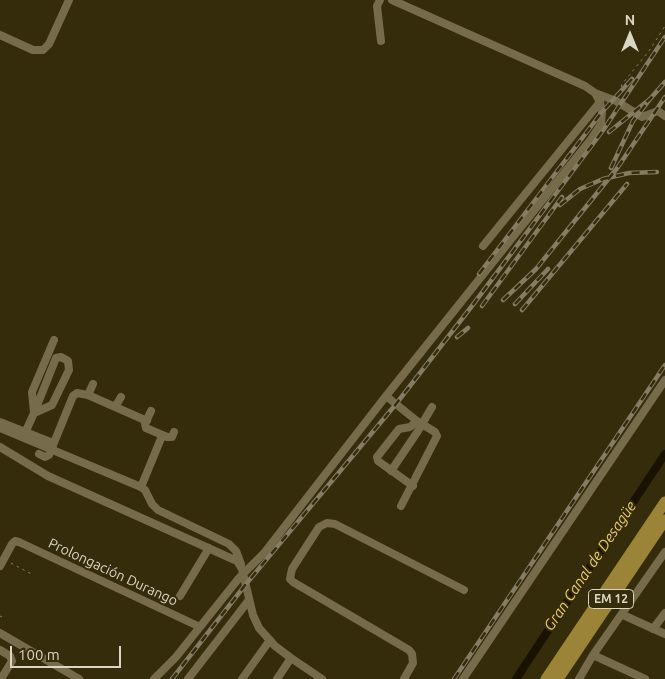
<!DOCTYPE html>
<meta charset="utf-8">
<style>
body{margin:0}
#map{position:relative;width:665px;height:679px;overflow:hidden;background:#352c0c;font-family:Ubuntu,sans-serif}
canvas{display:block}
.north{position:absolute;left:605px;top:10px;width:50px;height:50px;-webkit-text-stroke:4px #352c0c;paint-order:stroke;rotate:0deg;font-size:14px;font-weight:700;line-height:20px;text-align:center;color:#dbd5c4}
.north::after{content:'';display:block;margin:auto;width:18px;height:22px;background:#dbd5c4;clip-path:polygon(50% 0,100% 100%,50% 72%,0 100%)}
.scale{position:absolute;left:10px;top:646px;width:111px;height:22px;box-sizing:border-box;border:2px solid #dbd5c4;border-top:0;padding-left:6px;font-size:15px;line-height:18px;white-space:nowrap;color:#dbd5c4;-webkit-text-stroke:4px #352c0c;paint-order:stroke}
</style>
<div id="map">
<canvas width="665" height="679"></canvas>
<div class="north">N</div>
<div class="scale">100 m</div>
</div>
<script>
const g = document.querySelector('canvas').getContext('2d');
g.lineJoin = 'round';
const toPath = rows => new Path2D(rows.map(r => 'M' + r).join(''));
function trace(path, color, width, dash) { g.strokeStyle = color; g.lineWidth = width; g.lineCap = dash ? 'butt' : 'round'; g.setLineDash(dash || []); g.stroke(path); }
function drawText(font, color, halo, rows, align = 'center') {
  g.font = font + ' Ubuntu,sans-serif'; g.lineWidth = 4; g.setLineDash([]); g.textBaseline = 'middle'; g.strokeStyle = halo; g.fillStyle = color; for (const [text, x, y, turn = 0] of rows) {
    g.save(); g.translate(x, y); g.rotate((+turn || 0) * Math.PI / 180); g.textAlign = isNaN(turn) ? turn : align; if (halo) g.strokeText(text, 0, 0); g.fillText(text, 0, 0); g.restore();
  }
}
trace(toPath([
 [516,679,665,454]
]), '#191200', 8);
trace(toPath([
 [619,93,622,84,649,51,665,26],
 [11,563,33,575],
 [0,616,2,617]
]), '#867f66', 1, [2.5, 4]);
trace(toPath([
 [380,0,377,6,381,41],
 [0,35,33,50,43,50,49,44,69,0],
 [595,93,616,101,642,117,658,111,665,116],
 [483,246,600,102],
 [88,395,93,384],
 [386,396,417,421,435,432,437,436,401,506],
 [115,407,121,397],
 [151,411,145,424,146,428,167,437,172,437,174,432],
 [0,422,53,443],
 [0,428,141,487,145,490,152,504,158,510,229,544,236,551,241,564],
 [25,433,34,413,56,358,61,357,68,361,69,370,52,405,34,413,32,392,54,340],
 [0,447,48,476,237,561,242,569,253,615,259,628,275,646,291,658,322,679],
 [39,454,45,457,49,455,73,396,77,393,88,395,147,421],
 [391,471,418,431,432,407],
 [413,486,378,461,377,457,399,429,410,427,417,421],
 [141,487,162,436],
 [0,566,12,544,15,541,19,542,200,627],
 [180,596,209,548],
 [623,615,665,634],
 [653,629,665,613],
 [0,633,79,679],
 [0,650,10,656,12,661,1,679],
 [593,655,645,679],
 [154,679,176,657,239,578,265,552,386,396,592,138,601,124,602,112,600,102,595,93,585,86,392,0],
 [188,679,249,600],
 [242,679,270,640],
 [277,679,291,658],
 [404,679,413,663,412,654,409,650,293,582,290,579,292,569,319,527,327,523,335,524,464,590],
 [463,679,665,380],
 [579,679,593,655,665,552]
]), '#766b4b', 8);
trace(toPath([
 [546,679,665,502],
 [558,679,665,520]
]), '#9b8438', 11);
const rail = toPath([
 [609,132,650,99,665,82],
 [611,168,633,121,650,99],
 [560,205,580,189,603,179,629,173,657,172],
 [479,274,602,112,632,79],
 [503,300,536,269,618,167,665,97],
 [515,304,548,269],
 [482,306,562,197],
 [522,310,627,184],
 [457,337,468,328],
 [172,679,246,584,396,404,475,302,604,129,665,37],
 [454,679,665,365]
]);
trace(rail, '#847c63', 4.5);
trace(rail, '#352c0c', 2.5, [8]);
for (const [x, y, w] of [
 [611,599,45]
]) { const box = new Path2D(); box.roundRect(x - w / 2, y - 9.5, w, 19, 4); g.fillStyle = '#352c0c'; g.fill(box); trace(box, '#dbd5c4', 1); }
drawText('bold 12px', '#dbd5c4', null, [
 ["EM 12",611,599]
]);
drawText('14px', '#dbd5c4', '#352c0c', [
 ["Prolongación Durango",113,572,25]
]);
drawText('italic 15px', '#eacb67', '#352c0c', [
 ["Gran Canal de Desagüe",590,566,-56]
]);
</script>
